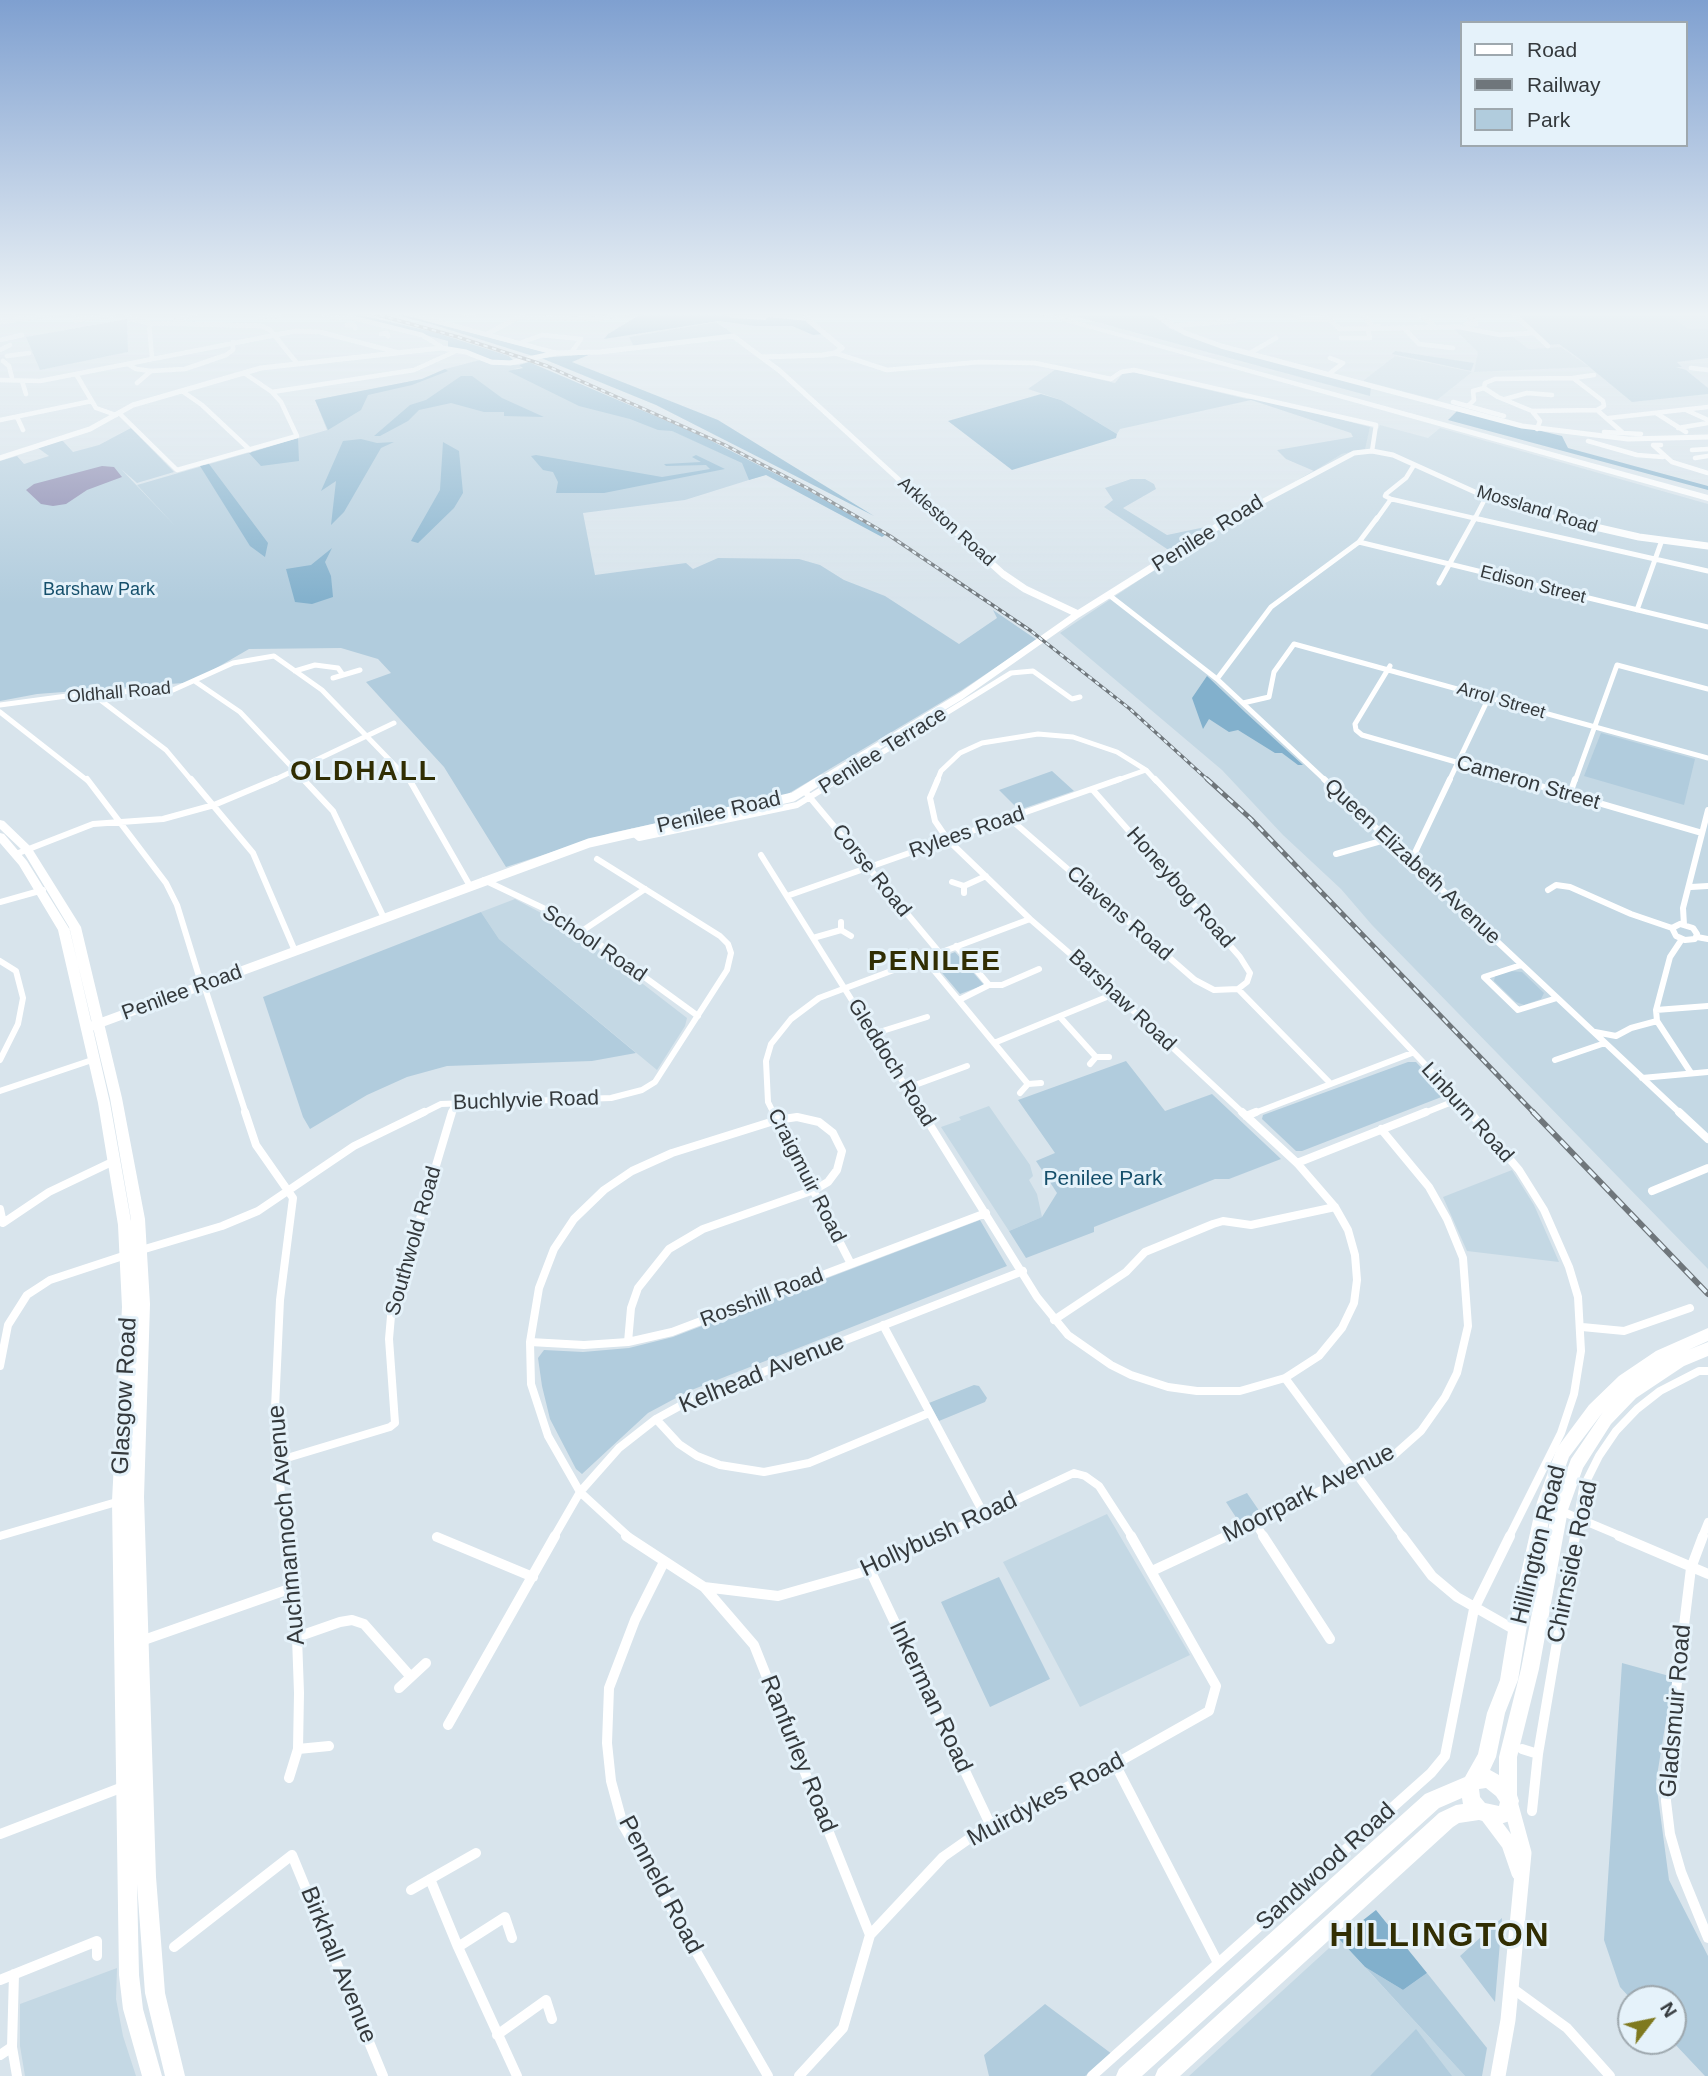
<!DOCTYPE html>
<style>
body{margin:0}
#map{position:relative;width:1708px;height:2076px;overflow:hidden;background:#d8e4ec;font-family:Helvetica,sans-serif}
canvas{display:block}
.legend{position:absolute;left:1460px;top:21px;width:228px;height:126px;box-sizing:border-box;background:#e5f2fa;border:2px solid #9ea8ae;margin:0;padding:9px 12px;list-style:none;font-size:21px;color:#34393c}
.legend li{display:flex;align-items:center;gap:14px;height:35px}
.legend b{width:35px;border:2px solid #9ea8ae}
.north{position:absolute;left:1617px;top:1985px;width:70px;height:70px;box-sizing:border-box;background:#e5f2fa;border:2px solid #9ea8ae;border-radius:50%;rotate:58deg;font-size:19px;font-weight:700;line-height:28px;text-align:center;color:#34393c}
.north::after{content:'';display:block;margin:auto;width:24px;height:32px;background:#7f791e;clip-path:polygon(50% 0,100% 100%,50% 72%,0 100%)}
</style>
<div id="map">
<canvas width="1708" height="2076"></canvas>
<ul class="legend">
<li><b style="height:9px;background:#fff"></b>Road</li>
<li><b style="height:9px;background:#6f767b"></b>Railway</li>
<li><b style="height:19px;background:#b1ccdd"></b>Park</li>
</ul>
<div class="north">N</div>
</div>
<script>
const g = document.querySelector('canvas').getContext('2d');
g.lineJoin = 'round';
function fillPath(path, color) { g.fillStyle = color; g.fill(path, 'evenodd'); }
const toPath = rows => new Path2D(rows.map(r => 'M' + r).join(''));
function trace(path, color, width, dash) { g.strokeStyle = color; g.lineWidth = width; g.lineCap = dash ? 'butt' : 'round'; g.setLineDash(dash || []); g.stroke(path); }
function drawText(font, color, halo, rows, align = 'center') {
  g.font = font + ' Helvetica,sans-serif'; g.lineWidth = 6; g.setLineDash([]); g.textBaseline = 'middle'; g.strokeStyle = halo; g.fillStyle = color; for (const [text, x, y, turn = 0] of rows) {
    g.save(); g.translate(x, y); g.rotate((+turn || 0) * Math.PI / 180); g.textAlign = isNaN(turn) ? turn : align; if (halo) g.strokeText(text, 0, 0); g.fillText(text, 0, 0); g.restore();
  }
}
fillPath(toPath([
 [1615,313,1708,313,1708,358],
 [1453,328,1513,337,1529,349,1561,347,1589,367,1474,372,1478,352],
 [1395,356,1472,372,1437,400,1363,381],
 [1380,425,1428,438,1440,428,1708,504,1708,1269,1372,925,1341,889,1283,835,1222,770,1060,633,1229,520,1342,454,1354,451,1366,441,1370,427,1378,429],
 [515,899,573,930,687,1018,685,1026,657,1070,499,939,481,912],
 [989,1106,1030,1165,1033,1176,1029,1180,1037,1194,1042,1217,1009,1231,941,1127,961,1120,959,1117],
 [1512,1170,1534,1205,1559,1262,1467,1251,1443,1197],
 [1107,1514,1190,1655,1080,1707,1003,1562],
 [1339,1939,1465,2076,1189,2076],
 [117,1968,116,1999,123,2036,136,2076,25,2076,20,2046,20,2004]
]), '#c4d8e4');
fillPath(toPath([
 [1063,313,1151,313,1169,328,1183,334,1371,387,1370,396],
 [1515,313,1666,313,1688,329,1708,329,1708,358,1677,362,1682,367,1676,367,1686,370,1708,388,1708,394,1632,402,1581,360,1559,344,1549,345],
 [127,319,128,352,40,370,26,337],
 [716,322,735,335,634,347,629,337],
 [1395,351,1474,363,1471,371,1392,354],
 [480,360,493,365,519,365,524,367,514,369,642,417,768,474,685,500,583,513,595,575,686,563,693,569,718,558,799,559,820,565,844,580,885,596,959,644,997,618,993,610,1037,640,962,690,786,795,611,833,506,867,444,767,366,682,391,673,378,659,341,648,249,649,199,678,183,683,37,694,0,701,0,461,17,456,24,464,49,456,38,448,62,440,73,452,99,445,131,428,174,472,137,483,121,469,176,527,137,485,327,430,315,400,422,379,445,369],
 [1056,369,1115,383,1123,373,1133,372,1247,399,1262,399,1370,427,1365,449,1342,454,1314,471,1286,459,1277,450,1353,437,1351,433,1251,400,1120,429,1117,434,1061,400,1028,389],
 [1131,479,1145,479,1154,484,1156,489,1123,508,1167,535,1215,525,1173,553,1104,507,1113,500,1105,488],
 [1601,733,1695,759,1684,805,1584,776],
 [1052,771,1074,791,1019,810,999,790],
 [481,912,499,939,636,1053,592,1061,447,1066,407,1077,367,1095,310,1129,303,1117,263,997],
 [955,952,984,985,960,994,932,961],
 [1510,971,1522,972,1544,993,1541,999,1524,1005,1516,1002,1494,981,1495,976],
 [1126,1061,1165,1111,1212,1094,1281,1159,1229,1179,1215,1179,1094,1227,1094,1232,1026,1258,1009,1231,1042,1217,1057,1193,1036,1161,1055,1153,1018,1100],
 [1408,1062,1416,1062,1444,1092,1444,1096,1302,1151,1296,1151,1262,1119,1263,1115],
 [980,1220,1007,1266,689,1391,648,1413,582,1474,576,1469,550,1419,542,1386,538,1358,544,1350,583,1352,629,1348,673,1337],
 [974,1385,979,1386,987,1398,985,1402,939,1421,929,1403],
 [1247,1493,1260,1512,1239,1522,1226,1502],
 [999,1577,1050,1679,990,1707,941,1602],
 [1622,1663,1673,1677,1656,1782,1669,1880,1708,1956,1708,2076,1705,2076,1672,2041,1673,1999,1631,1999,1620,1987,1604,1940],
 [1502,1918,1495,2002,1460,1956],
 [1365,1967,1403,1990,1427,1973,1487,2048,1482,2076,1465,2076],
 [1045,2004,1112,2054,1085,2076,989,2076,984,2055],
 [1416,2029,1452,2076,1370,2076]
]), '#b1ccdd');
fillPath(toPath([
 [342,313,351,313,434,332,509,356,514,361,493,360,448,347,448,341],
 [389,313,401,314,548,353,536,357,434,325],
 [654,313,721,313,732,318,765,320,768,317,808,321,824,334,813,335,792,326,754,326,719,321,604,339,608,334,641,314],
 [591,354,572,362,718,420,874,516,656,405,541,358],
 [529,362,702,436,809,491,885,535,882,537,766,475,749,480,742,463,672,431,658,430,630,419,579,406,508,371,523,368,519,365],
 [445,369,448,371,412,385,368,395,361,410,328,430,315,400,422,379],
 [461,376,472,376,502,398,544,417,504,416,504,412,484,412,451,403,419,410,408,421,380,436,374,436,410,405,426,400],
 [1041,394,1061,400,1117,434,1116,438,1012,470,948,421],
 [1457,411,1562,436,1568,448,1708,486,1708,490,1448,420],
 [298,438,299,461,261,466,249,453],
 [361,439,377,443,394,442,381,448,344,512,331,525,336,481,321,491,343,441],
 [443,442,459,451,463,493,454,508,418,543,411,541,440,490],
 [536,455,662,477,710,469,706,465,666,466,664,464,701,462,692,457,696,455,725,469,604,493,556,493,558,482,553,472,543,470,531,456],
 [209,464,268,543,265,557,250,546,200,466],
 [332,548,325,562,331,576,333,597,312,604,295,602,286,569,311,565],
 [1207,676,1246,713,1303,765,1298,765,1282,753,1275,753,1238,730,1229,732,1209,719,1203,729,1192,698],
 [1376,1910,1427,1973,1403,1990,1365,1967,1339,1939]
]), '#82b0cc');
fillPath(toPath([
 [102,466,114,467,122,477,87,490,66,504,53,506,41,504,26,490,34,484]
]), '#8381ab');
trace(toPath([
 [73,313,75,320,114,315],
 [125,313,131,319,149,323,262,326,270,330,296,362],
 [405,313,556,353],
 [464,313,474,315],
 [1295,313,1300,319,1327,319],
 [1322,313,1340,329,1459,327,1500,335,1534,333],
 [1361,313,1373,327,1379,326],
 [1418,313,1433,325],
 [1466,313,1476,324,1466,324],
 [1513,313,1548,346],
 [324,314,333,318,350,317,422,335,440,346],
 [259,317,279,316],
 [521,317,597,319,627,313],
 [175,321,197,313],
 [0,322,63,313],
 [149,323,152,358],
 [347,325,354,325,355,328],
 [1171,326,1235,321],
 [1404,328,1419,344,1453,348],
 [381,334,387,333,388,336],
 [487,334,523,315],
 [1341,338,1370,338,1368,330],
 [0,340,22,335],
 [520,343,542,335,581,339,571,353],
 [0,350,10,345],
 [835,353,887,370,979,362,1035,363,1111,379,1121,372,1134,370,1376,425,1372,451],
 [1250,353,1276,338],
 [7,356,29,353],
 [3,361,9,366,12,378],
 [128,364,136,369,151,371,185,369,226,355,233,350,233,342],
 [1691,368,1708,370],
 [76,374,96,408,116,415],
 [1329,374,1343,363,1330,358],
 [1573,378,1594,375],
 [0,380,40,381,296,331,320,332,396,352],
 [22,381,26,394],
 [137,383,151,371],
 [182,391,202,405,250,450],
 [272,392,414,370,456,351],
 [1505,399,1527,393,1552,395],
 [1453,402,1504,416],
 [1468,406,1474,400,1473,391,1484,388],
 [1686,410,1708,420],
 [1532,411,1597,410],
 [119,413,177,470,297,436,281,402,272,392,244,373],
 [1656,413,1686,432],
 [17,417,23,430],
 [1609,418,1708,407],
 [0,420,92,401],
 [1678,428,1708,423],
 [1537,429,1540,421,1532,411,1498,397,1484,388,1485,383,1495,379,1573,378,1603,401,1604,406,1597,410,1622,432],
 [1604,432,1641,434],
 [1588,441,1637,455,1663,457],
 [1661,445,1653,445,1672,462,1708,473],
 [1692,450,1708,449],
 [1695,458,1708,456],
 [1391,499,1482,520],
 [1391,499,1385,496,1386,494,1406,478,1414,465],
 [1376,520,1391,499],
 [1474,520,1486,497]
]), '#fff', 4.5);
trace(toPath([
 [1474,518,1708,571],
 [1359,542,1708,627],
 [1439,583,1475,518],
 [1109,595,1217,679,1326,781],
 [1637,610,1662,540],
 [1390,666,1355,724,1356,730,1362,735,1522,781],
 [295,671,315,665,338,668,343,675],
 [333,678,360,670],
 [1217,679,1271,607,1359,542,1377,518],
 [196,682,240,712,305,781],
 [97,693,99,699,166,750,192,781],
 [1243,703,1269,697,1274,672,1294,644,1708,758],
 [0,705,89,693,173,690,233,663,274,656,322,690,410,781],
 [0,712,88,781],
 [272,781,394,723],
 [836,781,1011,673,1033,671,1072,699,1080,697],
 [937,781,941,771,960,753,982,743,1038,734,1073,737,1117,752,1146,770,1156,781],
 [1115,781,1146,770],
 [1449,781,1491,693],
 [1575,781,1617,665,1708,689]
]), '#fff', 5);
trace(toPath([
 [87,779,166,883,177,905,202,986],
 [191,779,253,853,295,951],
 [303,779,333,811,384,918],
 [409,779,470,886],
 [938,779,930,798,935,821,948,840,1030,919,1098,978,1244,1114],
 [1155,779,1472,1114],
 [1324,779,1681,1114],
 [1516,779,1702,833],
 [807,794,939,952],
 [1569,797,1575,779],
 [1009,818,1195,980,1214,990,1238,989,1247,982,1250,973,1240,957,1092,789],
 [632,832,639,838,797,805,839,779],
 [16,854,93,824,163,819,214,805,276,779],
 [1336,854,1388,839],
 [761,855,923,1114],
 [1411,861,1450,779],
 [484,880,562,917,698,1016],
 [952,882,964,886,964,893],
 [964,886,986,876],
 [1691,887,1708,886],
 [1548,890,1556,885,1570,887,1631,914,1672,928],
 [787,896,1120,779],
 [0,902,43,890],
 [841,922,841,930,851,936],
 [1680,924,1693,928,1697,934,1695,939,1685,940,1676,936,1672,928,1680,924],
 [1684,925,1683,908,1708,810],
 [582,931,645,889],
 [1697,937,1708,939],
 [813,938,841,930],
 [956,946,989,985],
 [923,957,1028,1084],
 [0,961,16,971,23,998,18,1024,0,1060],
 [1521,965,1484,977,1518,1010,1557,998],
 [204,985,246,1114],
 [989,985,1002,985,1039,969],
 [1238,989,1330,1083],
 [959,1000,989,985],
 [1656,1010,1708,1006],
 [1060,1017,1096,1057],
 [1657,1021,1656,1010,1670,957,1682,939],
 [1657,1021,1691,1073],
 [1595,1032,1616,1036,1631,1028,1657,1021],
 [873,1034,927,1017],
 [994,1043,1114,994],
 [1555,1060,1605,1043],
 [1090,1064,1096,1057,1109,1057],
 [1642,1078,1708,1072],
 [907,1088,967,1066],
 [0,1091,95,1059],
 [1020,1093,1028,1084,1041,1083],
 [421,1114,441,1104,611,1098,642,1090,655,1082,727,970,731,953,728,944,720,936,597,859],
 [451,1114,455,1102],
 [774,1114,768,1102,766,1061,771,1044,791,1019,819,998,1030,919],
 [1252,1114,1412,1053],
 [1422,1114,1457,1100]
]), '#fff', 6);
trace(toPath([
 [245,1112,256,1145,293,1198,280,1300,275,1408,284,1537],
 [773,1112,851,1264],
 [922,1112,1037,1297,1068,1335,1111,1365,1131,1375,1168,1387,1197,1391,1240,1391,1285,1378,1319,1356,1342,1328,1354,1303,1357,1280,1355,1255,1348,1230,1335,1207,1297,1163,1242,1112],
 [1470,1112,1519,1170,1544,1210,1569,1267,1578,1297,1581,1351,1574,1394,1561,1433,1509,1537],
 [1679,1112,1708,1139],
 [1246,1116,1256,1112],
 [1297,1163,1426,1112],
 [1652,1191,1708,1168],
 [0,1209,3,1223,49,1192,114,1161],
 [138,1251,222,1226,258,1211,354,1146,424,1112],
 [1054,1320,1126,1272,1145,1252,1213,1224,1223,1221,1251,1225,1335,1207],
 [883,1325,985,1516],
 [1582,1327,1624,1331,1690,1308],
 [530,1342,584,1345,628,1342,672,1332,986,1213],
 [628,1342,631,1308,638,1288,669,1249,703,1229,814,1190,828,1182,837,1170,842,1151,833,1133,819,1122,797,1117,777,1120,672,1153,632,1171,604,1190,574,1219,554,1249,539,1288,530,1342,531,1384,548,1436,580,1492,629,1537],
 [0,1366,8,1325,27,1295,50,1280,126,1255],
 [1285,1378,1403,1537],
 [656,1419,679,1444,697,1456,720,1465,764,1472,809,1463,929,1413],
 [277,1461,390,1427,395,1423,389,1339,391,1316,452,1112],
 [1561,1511,1623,1537],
 [1255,1523,1264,1537],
 [0,1536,120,1501],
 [554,1537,580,1492,619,1448,656,1419,689,1401,1023,1271],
 [937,1537,1074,1473,1085,1476,1099,1486,1132,1537],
 [1224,1537,1394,1455,1421,1431,1445,1397,1457,1373,1468,1326,1463,1258,1447,1219,1429,1187,1381,1129],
 [1575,1537,1583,1488,1599,1456,1616,1431,1637,1409,1660,1391,1699,1371,1708,1371],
 [1702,1537,1708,1522]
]), '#fff', 8);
trace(toPath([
 [284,1536,297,1637,299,1693,298,1749,289,1778],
 [626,1536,704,1587,778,1596,870,1570,940,1536],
 [1263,1536,1330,1639],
 [1402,1536,1432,1576,1457,1597,1515,1630],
 [1619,1536,1708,1574],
 [1703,1536,1691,1568,1670,1740,1666,1801,1670,1834,1681,1872,1708,1938],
 [437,1537,533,1577],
 [664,1562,635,1620,609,1688,607,1743,611,1781,623,1825,768,2076],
 [870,1570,990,1824],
 [1152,1571,1227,1536],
 [704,1587,754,1645,870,1935],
 [297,1637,340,1622,352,1620,364,1624,411,1677],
 [141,1641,289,1589],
 [399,1688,426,1663],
 [448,1725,555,1536],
 [298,1749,329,1746],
 [1522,1749,1538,1754],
 [1115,1764,1218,1963],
 [1532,1811,1538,1754,1575,1536],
 [0,1834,123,1787],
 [430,1879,458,1947],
 [411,1890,476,1853],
 [512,1938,505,1917,458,1947,517,2076],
 [174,1947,292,1855,383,2076],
 [14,1974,12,2047,17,2076],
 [0,1980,97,1941,97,1956],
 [1512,1988,1567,2028,1610,2076],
 [497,2035,546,2000,552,2019],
 [0,2055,12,2047],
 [799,2076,843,2028,870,1935,943,1857,990,1824,1115,1764,1209,1711,1216,1686,1131,1536],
 [1092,2076,1431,1773,1445,1756,1474,1609,1510,1536]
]), '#fff', 10);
trace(toPath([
 [1153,313,1185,333,1221,346,1522,426,1628,439,1708,437],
 [442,348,466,352,491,362,510,363,556,353,600,352,733,336,780,371,943,520],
 [762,357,823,355,835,353,842,348,808,320,805,313],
 [0,458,90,429,133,405,261,368,441,348],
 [1228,520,1354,453,1372,451,1393,455,1486,497,1562,520]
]), '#fff', 5);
trace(toPath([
 [941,518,1003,574,1025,589,1078,614],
 [1556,518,1639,537,1708,546],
 [820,781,961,696,1078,614,1231,518]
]), '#fff', 7);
trace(toPath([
 [92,1026,589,843,793,797,822,779]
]), '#fff', 9);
trace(toPath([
 [1488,1816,1509,1844,1519,1873],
 [1498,2076,1508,2020,1524,1853,1510,1802]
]), '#fff', 15);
fillPath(toPath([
 [0,820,4,821,31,847,81,927,122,1098,145,1219,150,1304,144,1497,156,1877,165,1993,185,2076,165,2076,145,1993,137,1884,139,1975,143,2009,162,2076,142,2076,123,2009,119,1975,112,1501,122,1307,118,1225,98,1103,58,930,19,865,0,843,0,833,4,834,27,861,70,930,110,1103,131,1221,131,1219,110,1098,69,927,23,851,0,829,0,820],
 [1708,1328,1708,1341,1688,1350,1708,1342,1708,1356,1684,1366,1636,1398,1611,1424,1583,1468,1568,1510,1539,1669,1517,1757,1517,1795,1519,1801,1513,1820,1497,1825,1479,1820,1459,1823,1453,1827,1180,2076,1155,2076,1158,2069,1439,1813,1456,1805,1463,1804,1462,1798,1439,1808,1142,2076,1116,2076,1119,2069,1425,1794,1465,1777,1478,1754,1487,1713,1500,1680,1508,1631,1537,1502,1557,1448,1589,1405,1619,1376,1656,1351,1708,1328],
 [1603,1412,1571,1459,1552,1510,1521,1669,1499,1757,1499,1775,1490,1770,1496,1757,1505,1713,1518,1680,1526,1631,1553,1502,1569,1457,1603,1412],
 [1486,1788,1496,1796,1500,1802,1499,1806,1485,1803,1480,1797,1479,1789,1486,1788]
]), '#fff');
fillPath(toPath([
 [1034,313,1047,313,1708,495,1708,501,1034,313]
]), '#fff');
const railFar2 = toPath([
 [371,313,458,337,547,366,725,445,809,489,890,536,1031,631,1130,709,1209,781]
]);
const railFar1 = toPath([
 [1207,779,1251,819,1535,1114]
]);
const rail = toPath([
 [1533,1112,1708,1294]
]);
trace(railFar2, '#6f767b', 3.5);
trace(railFar1, '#6f767b', 5);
trace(rail, '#6f767b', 6);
trace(railFar2, '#e5f2fa', 2, [4.5]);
trace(railFar1, '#e5f2fa', 2.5, [7]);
trace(rail, '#e5f2fa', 3.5, [10]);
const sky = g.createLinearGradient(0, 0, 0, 604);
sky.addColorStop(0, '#7fa0d0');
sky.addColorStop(0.52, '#edf3f6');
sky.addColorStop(1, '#edf3f600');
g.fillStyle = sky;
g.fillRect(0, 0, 1708, 604);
drawText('18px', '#34393c', '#e5f2fa', [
 ["Mossland Road",1537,510,17],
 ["Arkleston Road",946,522,42],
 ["Edison Street",1533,585,14],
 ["Oldhall Road",119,693,-5],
 ["Arrol Street",1501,701,16]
]);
drawText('18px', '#154f6b', '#e5f2fa', [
 ["Barshaw Park",99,590]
]);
drawText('21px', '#34393c', '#e5f2fa', [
 ["Penilee Road",1208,534,-32],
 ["Penilee Terrace",883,751,-32],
 ["Cameron Street",1528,783,16],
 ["Penilee Road",719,813,-13],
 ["Rylees Road",967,833,-19],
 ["Queen Elizabeth Avenue",1412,862,43],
 ["Corse Road",871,871,51],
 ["Honeybog Road",1180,888,49],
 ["Clavens Road",1119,914,41],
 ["School Road",594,944,34],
 ["Penilee Road",182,993,-20],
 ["Barshaw Road",1122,1001,43],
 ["Gleddoch Road",891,1063,58],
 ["Buchlyvie Road",526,1101,-2],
 ["Linburn Road",1467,1113,48],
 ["Craigmuir Road",806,1176,63],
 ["Southwold Road",414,1241,-74],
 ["Rosshill Road",762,1298,-21]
]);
drawText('21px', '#154f6b', '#e5f2fa', [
 ["Penilee Park",1103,1179]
]);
drawText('24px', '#34393c', '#e5f2fa', [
 ["Kelhead Avenue",762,1374,-22],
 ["Glasgow Road",125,1396,-87],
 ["Moorpark Avenue",1309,1494,-27],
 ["Auchmannoch Avenue",287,1525,-95],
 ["Hollybush Road",939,1535,-25],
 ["Hillington Road",1539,1545,-76],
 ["Chirnside Road",1573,1562,-78],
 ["Inkerman Road",930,1697,65],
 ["Gladsmuir Road",1676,1711,-85],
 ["Ranfurley Road",798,1754,68],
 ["Muirdykes Road",1046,1800,-28],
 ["Sandwood Road",1326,1867,-42],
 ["Penneld Road",660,1885,62],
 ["Birkhall Avenue",338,1965,68]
]);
g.letterSpacing = '2px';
drawText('bold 28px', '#312e03', '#e5f2fa', [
 ["OLDHALL",364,772],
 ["PENILEE",935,962]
]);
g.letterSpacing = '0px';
g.letterSpacing = '2px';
drawText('bold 33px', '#312e03', '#e5f2fa', [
 ["HILLINGTON",1440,1937]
]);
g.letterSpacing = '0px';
</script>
